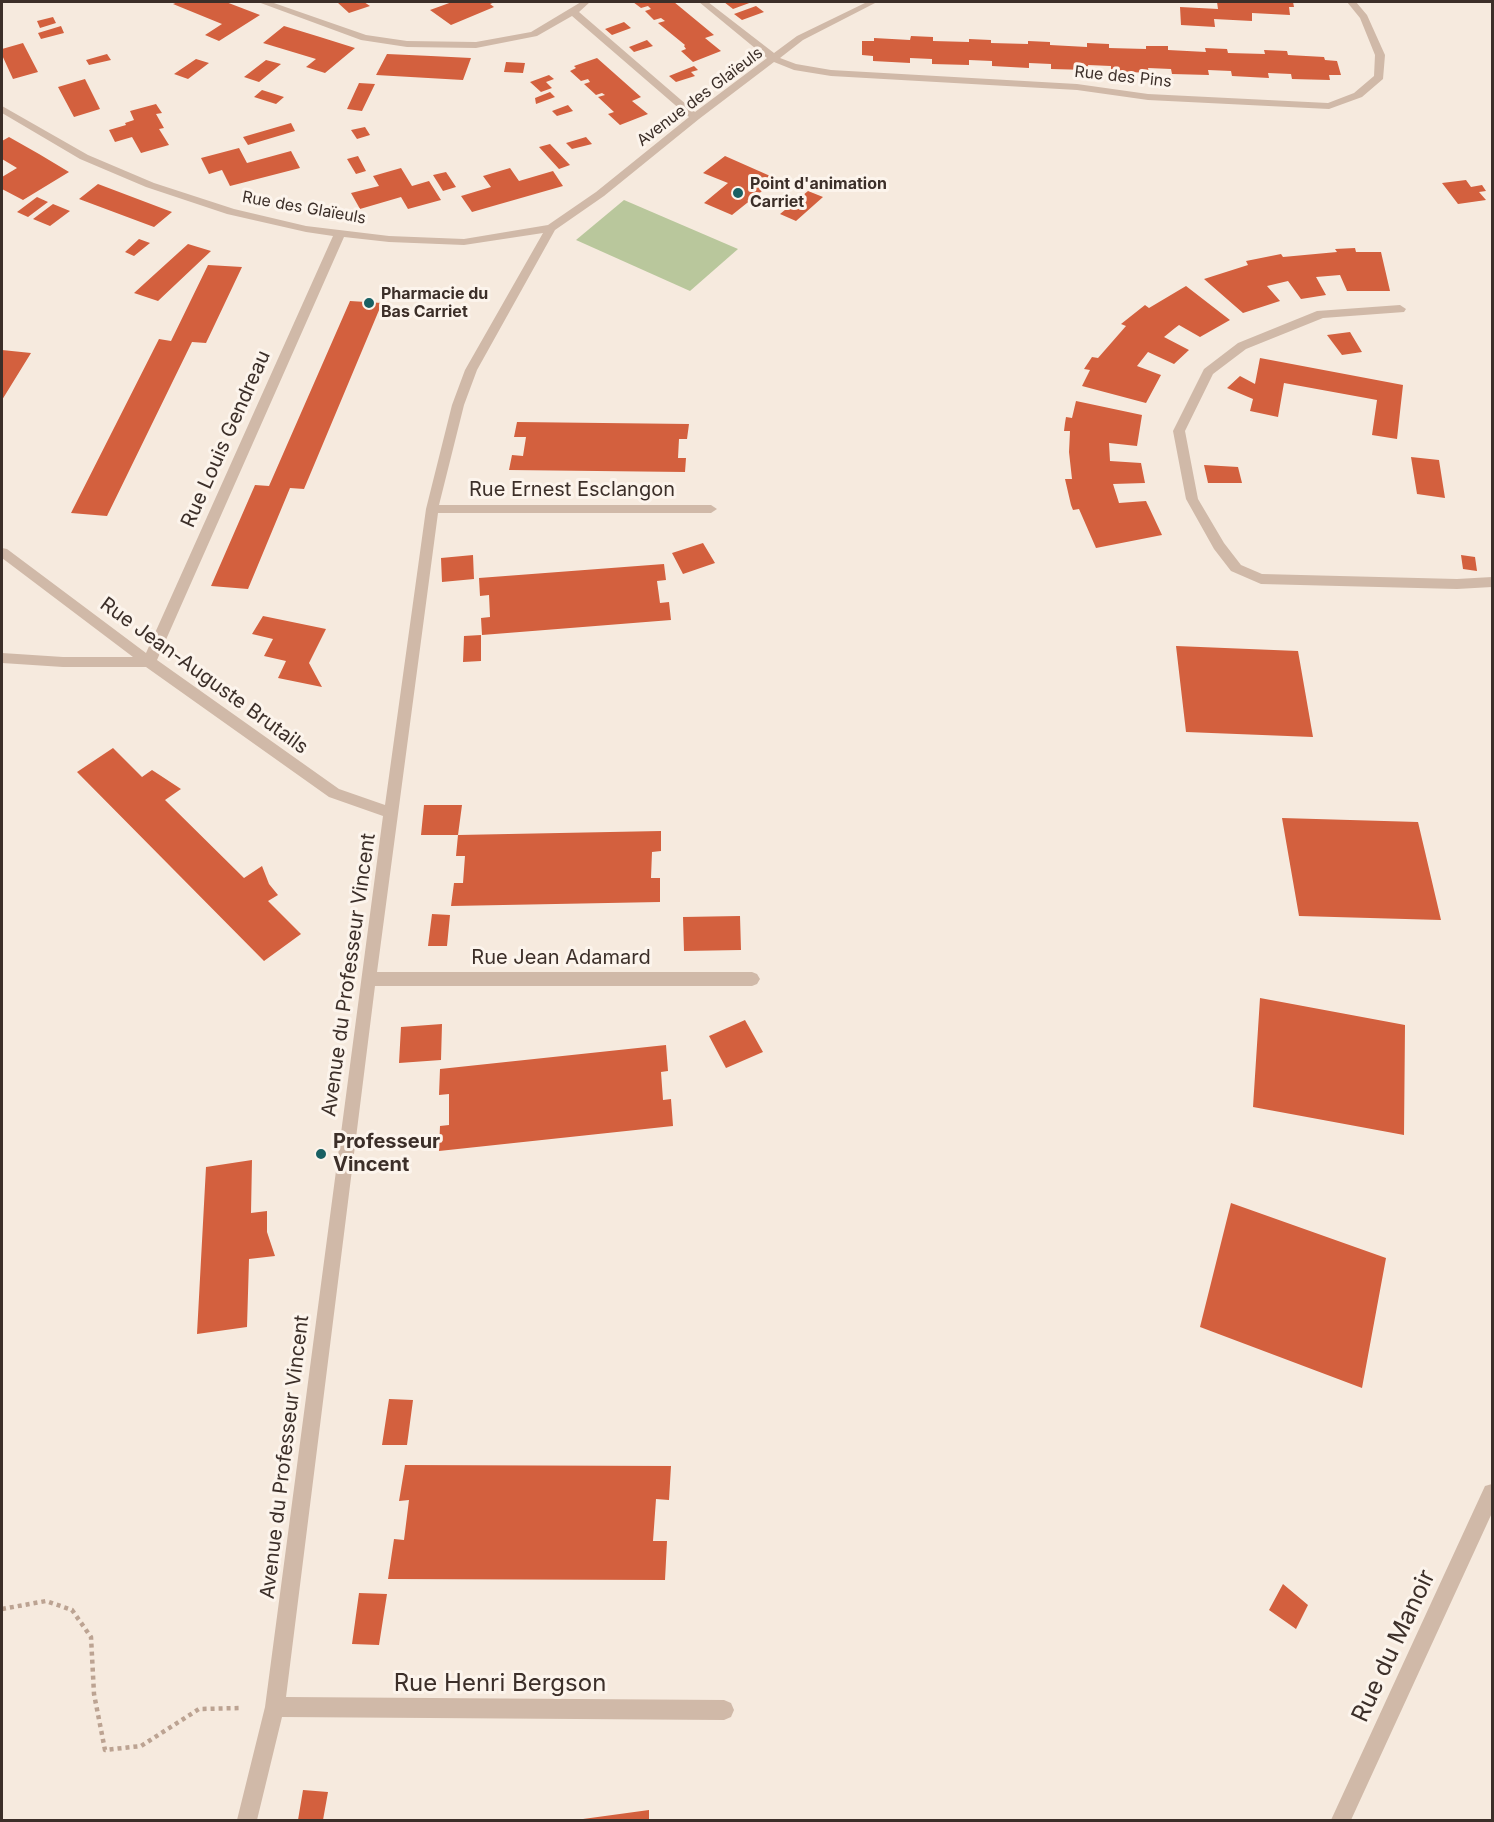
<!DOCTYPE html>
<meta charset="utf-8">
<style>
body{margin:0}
#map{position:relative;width:1494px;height:1822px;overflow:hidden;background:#f6eade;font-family:Inter,sans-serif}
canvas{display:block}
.frame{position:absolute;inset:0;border:3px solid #3c2f29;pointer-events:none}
</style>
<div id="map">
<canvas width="1494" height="1822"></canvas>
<div class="frame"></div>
</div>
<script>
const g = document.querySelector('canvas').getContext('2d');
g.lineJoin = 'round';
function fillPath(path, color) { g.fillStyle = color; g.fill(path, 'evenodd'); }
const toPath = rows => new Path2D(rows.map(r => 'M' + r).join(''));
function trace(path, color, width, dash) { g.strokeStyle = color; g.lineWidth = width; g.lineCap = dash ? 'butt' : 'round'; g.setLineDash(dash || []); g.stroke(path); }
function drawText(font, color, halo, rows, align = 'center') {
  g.font = font + ' Inter,sans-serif'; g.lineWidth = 6; g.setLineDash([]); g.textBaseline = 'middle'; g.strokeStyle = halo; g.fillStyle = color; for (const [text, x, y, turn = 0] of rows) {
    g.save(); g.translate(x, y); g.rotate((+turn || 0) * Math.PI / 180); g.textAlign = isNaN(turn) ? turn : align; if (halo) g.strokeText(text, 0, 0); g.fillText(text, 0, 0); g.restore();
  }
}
fillPath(toPath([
 [624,200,738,249,690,291,576,240]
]), '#b9c79c');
fillPath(toPath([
 [178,2,226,2,260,15,219,41,205,35,222,24,173,4],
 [337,2,364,2,370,6,349,13],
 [452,2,495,2,490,4,494,7,451,25,430,10],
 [633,2,674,2,714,35,705,38,721,51,693,62,681,51,686,49,684,46,685,45,658,23,665,21,661,18,654,20,645,11,651,9,648,6,641,8],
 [724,2,752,2,733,9],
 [1217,2,1255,3,1255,2,1293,2,1294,7,1289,7,1290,15,1252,13,1252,21,1214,19,1215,27,1181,25,1180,7,1218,9],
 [756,6,764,12,742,20,734,14],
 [53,17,56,23,40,28,37,21],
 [624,22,631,28,612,35,605,29],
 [61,26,64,33,41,39,38,33],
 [284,26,320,37,355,48,325,73,306,67,316,59,263,43],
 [911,36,933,37,933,41,969,42,969,39,991,40,991,43,1028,44,1028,41,1050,42,1050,45,1087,47,1087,43,1109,44,1109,48,1146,49,1146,46,1168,46,1168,50,1206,52,1205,48,1227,49,1228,53,1265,54,1264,50,1287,51,1288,55,1324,57,1325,60,1337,61,1341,75,1329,75,1330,80,1292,79,1291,74,1268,73,1269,78,1232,76,1231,71,1208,70,1209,75,1172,74,1171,69,1148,68,1149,73,1111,71,1111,66,1088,65,1089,70,1051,69,1051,64,1029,63,1029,68,992,66,992,61,969,60,969,65,932,64,932,59,910,58,910,63,873,61,873,56,862,55,862,41,874,41,874,38,910,40],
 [647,40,653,46,634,52,629,47],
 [23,43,38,72,13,79,2,55,2,49],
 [107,54,111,60,89,65,86,60],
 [387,54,431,56,471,58,463,80,376,75],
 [597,58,641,97,632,101,648,114,620,125,608,114,614,112,598,97,605,95,602,93,596,95,584,84,590,82,588,79,581,81,570,71,576,68,574,66],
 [196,59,209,63,188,79,174,74],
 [266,60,281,64,259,82,244,77],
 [506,62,525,63,523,73,504,72],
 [694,66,698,70,691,72,695,76,676,82,669,76],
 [549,75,554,79,546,82,552,88,541,92,530,82],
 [85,79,100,109,74,117,58,87],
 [359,83,375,84,362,111,347,109],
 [262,90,284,97,276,104,254,97],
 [550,92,555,97,536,104,535,98],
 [156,104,162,113,156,114,164,128,159,129,169,145,141,153,132,137,115,142,109,130,126,125,125,123,134,120,130,111],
 [568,105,573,111,557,116,552,111],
 [291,123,295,131,248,145,243,137],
 [365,127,370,135,357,139,351,130],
 [9,137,39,154,69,172,23,200,2,189,2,177,17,168,2,159,2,141],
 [586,137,592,144,572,149,566,143],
 [550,144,570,165,559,169,539,147],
 [239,148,247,163,291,151,300,168,230,186,222,170,209,174,201,158],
 [358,156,366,171,356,174,347,159],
 [725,156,777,179,732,215,704,203,728,183,703,173],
 [401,168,412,186,429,181,441,200,408,209,401,197,360,209,351,193,379,186,373,176],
 [510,168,519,181,553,171,563,186,472,212,461,196,491,187,483,176],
 [446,172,456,187,443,191,433,175],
 [1466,180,1471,187,1482,185,1486,191,1479,192,1486,200,1458,204,1442,183],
 [98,184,172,212,154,227,79,199],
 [808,191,823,197,796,221,780,214],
 [37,197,48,202,28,217,17,212],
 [53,204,70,211,50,226,33,219],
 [139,239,150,243,134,256,125,252],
 [188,244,211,251,158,301,134,293],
 [1355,248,1356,252,1381,252,1390,291,1347,291,1340,275,1316,277,1326,295,1301,299,1288,281,1267,286,1280,301,1243,313,1204,279,1248,265,1246,261,1281,254,1283,257,1337,252,1335,249],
 [208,265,242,267,206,343,192,342,107,516,71,513,159,339,171,341],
 [1186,286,1230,320,1200,337,1179,325,1175,328,1164,337,1189,350,1174,364,1148,352,1137,366,1161,375,1146,403,1082,386,1090,370,1084,369,1092,357,1098,358,1126,326,1121,324,1145,305,1149,308],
 [350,301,382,303,304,489,290,488,248,589,211,586,255,485,269,486],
 [1350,332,1362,352,1342,355,1327,335],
 [2,350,31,353,2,400],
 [1260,358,1403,385,1397,439,1372,435,1377,400,1284,383,1278,417,1250,411,1253,399,1227,388,1240,376,1255,384],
 [1076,401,1142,415,1137,446,1109,443,1110,461,1141,463,1145,483,1113,484,1119,503,1146,501,1162,535,1096,548,1079,509,1073,510,1071,505,1065,479,1072,479,1069,452,1070,431,1064,431,1065,423,1066,417,1072,418],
 [517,422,689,424,687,439,679,439,678,458,686,458,685,472,509,470,512,455,523,456,526,437,514,437],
 [1411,457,1439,460,1445,498,1417,494],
 [1204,465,1238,467,1242,483,1208,483],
 [703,543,715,563,683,574,672,553],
 [473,555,474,579,442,582,441,558],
 [1461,555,1475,557,1477,571,1463,569],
 [664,564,666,580,657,581,660,603,669,602,671,620,482,635,481,618,490,617,489,595,480,596,479,578],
 [263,616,326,629,309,663,322,687,278,678,286,661,264,656,273,639,252,634],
 [481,635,481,661,463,662,464,636],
 [1176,646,1298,651,1313,737,1186,732],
 [113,748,142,777,152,770,181,789,165,800,244,878,262,866,269,884,278,895,268,901,301,934,264,961,77,772],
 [424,805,462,805,458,835,421,835],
 [1282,818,1418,822,1441,920,1299,916],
 [661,831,661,851,652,852,651,878,660,878,660,902,451,906,454,883,463,883,465,856,456,856,458,835],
 [432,914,450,915,447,946,428,946],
 [740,916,741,950,684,951,683,917],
 [1260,998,1405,1025,1404,1135,1253,1107],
 [745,1020,763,1052,726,1068,709,1036],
 [442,1024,441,1060,399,1063,401,1027],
 [666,1045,668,1071,661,1072,663,1100,671,1099,673,1126,439,1151,440,1126,449,1125,449,1094,439,1095,440,1069],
 [252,1160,251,1213,267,1211,267,1232,275,1256,249,1259,247,1327,197,1334,206,1167],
 [1231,1203,1386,1258,1362,1388,1200,1327],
 [389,1399,413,1400,407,1445,382,1445],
 [405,1465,671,1466,669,1500,656,1499,653,1541,667,1541,665,1580,388,1579,394,1539,404,1540,409,1500,399,1501],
 [1283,1584,1308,1605,1296,1629,1269,1610],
 [359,1593,387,1594,379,1645,352,1644],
 [303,1790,328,1792,323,1820,298,1820],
 [649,1810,649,1820,583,1820,583,1819]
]), '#d3603e');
trace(toPath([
 [2,1609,46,1601,72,1610,91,1637,94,1694,105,1750,141,1746,199,1709,242,1708]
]), '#bca392', 4.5, [4, 4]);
fillPath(toPath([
 [258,2,271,2,366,35,407,41,476,42,531,32,581,2,590,2,579,12,695,112,767,58,699,2,708,2,774,53,797,36,867,2,877,2,803,40,780,58,796,64,831,70,1077,84,1148,94,1328,103,1354,93,1374,76,1375,55,1360,18,1347,2,1356,2,1367,15,1385,55,1383,79,1362,97,1329,109,1148,100,1077,90,831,76,794,70,774,62,699,119,604,196,555,230,477,370,464,405,439,505,711,505,717,509,711,513,438,513,377,972,752,972,757,974,760,979,757,984,752,986,375,986,286,1697,724,1700,731,1703,734,1710,731,1717,724,1720,282,1717,257,1820,237,1820,265,1707,383,816,329,797,146,667,63,667,2,663,2,653,63,657,133,657,2,558,2,548,7,549,146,653,333,236,306,232,227,214,146,187,80,159,2,113,2,106,88,155,154,183,234,209,306,226,389,236,464,239,548,225,596,192,689,117,572,16,537,36,476,48,407,47,361,40,258,2],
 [543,233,465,370,452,405,426,509,385,805,339,789,157,660,344,237,389,242,464,245,543,233],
 [1400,305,1406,309,1404,312,1323,318,1246,349,1213,374,1185,431,1198,499,1224,543,1241,565,1262,574,1457,579,1492,577,1492,587,1457,589,1261,584,1231,571,1214,549,1186,499,1173,431,1204,369,1238,343,1317,311,1400,305],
 [1492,1484,1492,1513,1351,1820,1331,1820,1485,1486,1492,1484]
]), '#d0b9a8');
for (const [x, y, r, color] of [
 [738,193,6,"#196063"],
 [369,303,6,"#196063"],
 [321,1154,6,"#196063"]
]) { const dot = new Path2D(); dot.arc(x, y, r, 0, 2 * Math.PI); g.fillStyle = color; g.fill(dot); trace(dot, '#fcf4ec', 2); }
drawText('16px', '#3c2f29', '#fcf4ec', [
 ["Rue des Pins",1123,77,6],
 ["Avenue des Glaïeuls",700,97,-37],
 ["Rue des Glaïeuls",304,208,10]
]);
drawText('bold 16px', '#3c2f29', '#fcf4ec', [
 ["Point d'animation",750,184],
 ["Carriet",750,202],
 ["Pharmacie du",381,294],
 ["Bas Carriet",381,312]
], 'left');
drawText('20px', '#3c2f29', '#fcf4ec', [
 ["Rue Louis Gendreau",226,439,-66],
 ["Rue Ernest Esclangon",572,490],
 ["Rue Jean-Auguste Brutails",204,676,36],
 ["Rue Jean Adamard",561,958],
 ["Avenue du Professeur Vincent",349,975,-82],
 ["Avenue du Professeur Vincent",285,1457,-83]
]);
drawText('bold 20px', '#3c2f29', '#fcf4ec', [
 ["Professeur",333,1142],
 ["Vincent",333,1165]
], 'left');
drawText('24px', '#3c2f29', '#fcf4ec', [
 ["Rue du Manoir",1394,1646,-65],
 ["Rue Henri Bergson",500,1684]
]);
</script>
